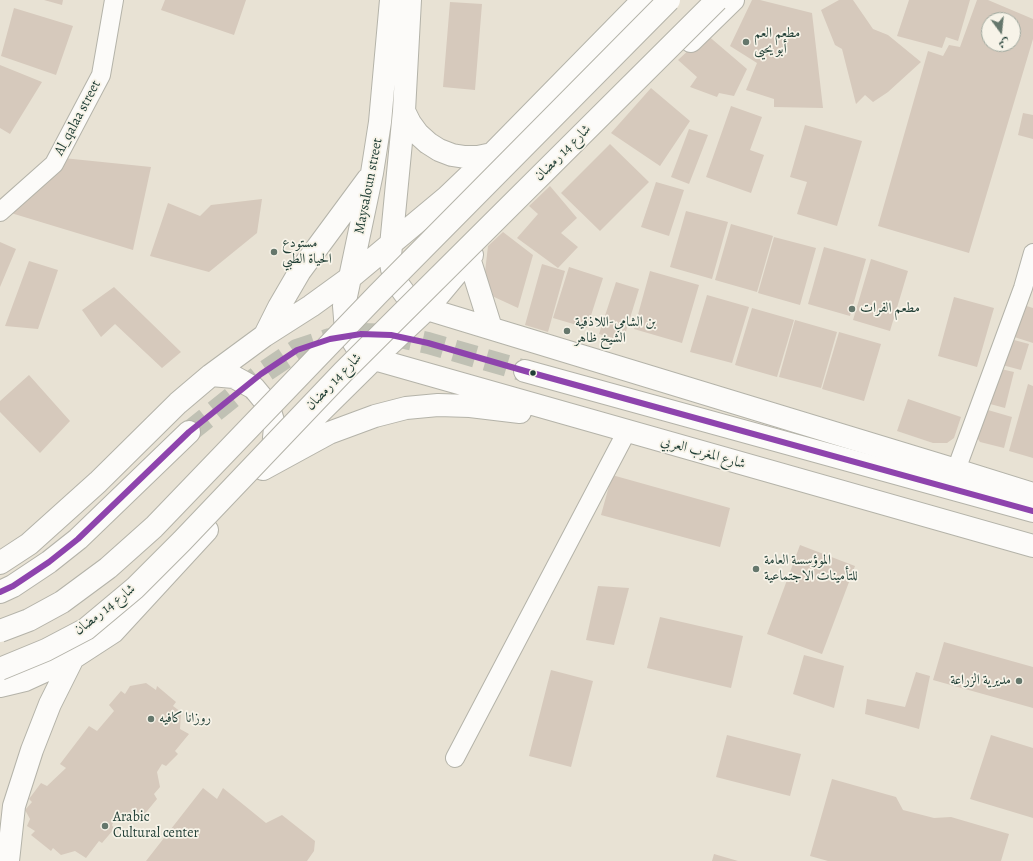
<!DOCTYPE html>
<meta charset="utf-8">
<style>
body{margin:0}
#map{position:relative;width:1033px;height:861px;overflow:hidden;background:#e8e2d4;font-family:Alegreya,Amiri,serif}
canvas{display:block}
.north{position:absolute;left:981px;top:12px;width:40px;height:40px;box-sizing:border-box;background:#f7f3e8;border:1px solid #a1aaa0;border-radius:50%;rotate:165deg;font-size:11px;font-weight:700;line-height:16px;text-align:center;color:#1f3d34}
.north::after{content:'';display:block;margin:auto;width:14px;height:18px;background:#65776c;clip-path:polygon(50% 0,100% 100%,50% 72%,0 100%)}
</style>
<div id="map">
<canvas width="1033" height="861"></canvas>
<div class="north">ش</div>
</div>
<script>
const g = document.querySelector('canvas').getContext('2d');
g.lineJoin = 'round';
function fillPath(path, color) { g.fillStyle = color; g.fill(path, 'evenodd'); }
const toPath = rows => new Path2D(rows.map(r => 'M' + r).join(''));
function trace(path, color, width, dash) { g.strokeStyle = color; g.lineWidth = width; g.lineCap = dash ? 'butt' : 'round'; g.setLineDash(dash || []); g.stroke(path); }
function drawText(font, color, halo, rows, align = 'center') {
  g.font = font + ' Alegreya,Amiri,serif'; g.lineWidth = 3.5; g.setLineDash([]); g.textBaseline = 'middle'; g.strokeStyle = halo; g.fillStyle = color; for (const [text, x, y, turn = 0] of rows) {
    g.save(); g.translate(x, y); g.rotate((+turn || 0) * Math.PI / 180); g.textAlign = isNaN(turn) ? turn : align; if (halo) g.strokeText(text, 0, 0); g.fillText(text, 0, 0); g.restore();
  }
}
fillPath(toPath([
 [44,0,63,0,62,5],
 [165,0,246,0,234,35,161,10],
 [752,0,760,0,812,13,823,108,774,107,774,99,746,90,757,63,730,46],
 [839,0,853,0,873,29,888,35,921,62,888,92,873,102,865,95,856,104,842,49,835,45,821,10],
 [909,0,970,0,958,41,946,37,942,48,897,36],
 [977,0,988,0,1033,19,1033,39,969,253,878,226,928,51,943,56,949,45,960,47],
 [989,20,1013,20,1013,44,989,44],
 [450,2,482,4,475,90,443,87],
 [14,8,73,26,56,75,1,56],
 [706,34,747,69,734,96,719,93,717,97,690,87,697,77,678,60],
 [0,65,42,82,10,134,0,128],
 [651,88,690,121,660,166,611,133],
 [731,106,762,117,750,150,764,155,751,193,706,177],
 [1023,113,1033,115,1033,139,1018,135],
 [805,125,862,141,837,226,797,214,807,182,790,177],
 [689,129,708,135,689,184,671,177],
 [610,144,649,182,600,231,561,193],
 [63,158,151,167,133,250,11,213],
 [656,182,684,190,669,236,641,227],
 [550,186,577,218,561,233,578,247,558,268,517,238,538,214,529,206],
 [262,199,257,233,209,272,150,256,168,203,200,216,211,205],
 [686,211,728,222,712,279,670,267],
 [731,224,773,236,757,292,715,280],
 [503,232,533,255,518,308,492,296,485,272,488,246],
 [774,237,816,248,800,305,758,293],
 [0,242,16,249,0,287],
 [824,247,866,259,850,316,808,304],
 [871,259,908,271,890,331,853,320],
 [29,261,58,270,38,329,5,326],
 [542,264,565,271,548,332,525,325],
 [569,267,603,278,587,328,553,318],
 [650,271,699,285,682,343,634,329],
 [616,282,639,289,623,341,599,334],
 [114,287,181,352,162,368,115,324,101,337,82,310],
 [707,295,749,307,732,363,690,352],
 [954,297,994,308,977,367,938,356],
 [1017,303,1033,308,1033,343,1008,335],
 [752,308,794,320,777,377,735,365],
 [795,320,837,332,821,388,779,377],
 [839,332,881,344,864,401,822,389],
 [999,336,1029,344,1021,370,991,362],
 [988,366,1014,372,1005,408,979,401],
 [29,375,70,421,40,453,0,412,0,401],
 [1028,384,1033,386,1033,458,1009,451],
 [908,399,961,417,954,438,947,443,933,443,897,431],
 [981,408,1012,417,1004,448,980,442,976,436],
 [612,475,730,508,720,547,601,515],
 [800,545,855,566,822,654,767,634],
 [598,586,629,588,614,645,586,640],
 [660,617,743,636,731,688,647,668],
 [944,642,1033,667,1033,708,933,680],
 [804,655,844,666,834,708,793,694],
 [551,670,593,681,571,767,529,756],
 [916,672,930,676,919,729,865,714,867,699,905,707],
 [146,683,156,690,157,686,176,702,173,706,181,712,180,729,189,734,175,751,178,754,166,766,162,764,157,772,160,787,154,794,157,799,143,816,138,813,132,821,114,821,112,825,114,829,102,843,99,841,86,858,75,851,61,855,53,848,51,851,31,835,35,831,27,826,30,819,25,810,32,802,29,799,41,783,47,786,66,768,60,764,89,726,97,731,114,711,109,705,121,691,125,694,130,686],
 [727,735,801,754,790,796,716,777],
 [991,735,1033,748,1033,818,970,799],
 [832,779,896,797,903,810,934,818,951,817,1009,834,1001,861,828,861,810,856],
 [203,788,217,799,223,788,266,823,282,815,315,841,314,851,307,861,146,861],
 [714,854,738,861,712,861]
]), '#d6c9bc');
trace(toPath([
 [189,432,261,374,297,350,330,339,361,334,391,335,428,343,525,371]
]), '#c0c1b4', 22, [22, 11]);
const street = toPath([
 [0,212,54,164,101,75,114,0],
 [956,470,1023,288,1033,253],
 [455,758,627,431]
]);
const secondary = toPath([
 [391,0,380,122,372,173,344,306,346,330,356,346,374,359,1033,546],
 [410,0,404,111,390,256,392,269,397,283,405,294,415,303,427,309,956,470,1033,494],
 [691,41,733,0],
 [404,111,410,123,418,134,428,143,439,150,452,155,465,157,478,157,492,154],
 [469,258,491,328],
 [265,335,279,307,300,271,368,179],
 [211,375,234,377,254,388,268,405,275,427,273,449,270,456],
 [295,437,374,359,427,309,472,255],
 [263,469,329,433,375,416,406,408,438,405,470,406,520,412],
 [0,563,29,544,98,482,178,403,211,375,264,336,311,306,351,277,447,197,492,154,643,0],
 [0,686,25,680,73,658,113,632,207,530],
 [8,861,14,806,32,750,50,704,73,658]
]);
const primary = toPath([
 [525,371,1033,511],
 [0,592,13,586,49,562,78,539,189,432]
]);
trace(street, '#b4b3a9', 20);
trace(secondary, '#b4b3a9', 24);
trace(primary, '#b4b3a9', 24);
trace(street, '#fcfbf9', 18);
trace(secondary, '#fcfbf9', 22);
trace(primary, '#fcfbf9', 22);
const primaryBridge = toPath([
 [0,631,29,620,62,602,108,568,154,527,378,294,669,0],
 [0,669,46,650,86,629,135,588,182,541,343,372,717,0]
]);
trace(primaryBridge, '#b4b3a9', 24, []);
trace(primaryBridge, '#fcfbf9', 22);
trace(toPath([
 [0,592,13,586,49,562,78,539,189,432,261,374,297,350,330,339,361,334,391,335,428,343,525,371,1033,511]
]), '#8e44ad', 6);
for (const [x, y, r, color] of [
 [746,42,4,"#65776c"],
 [274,252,4,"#65776c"],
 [852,309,4,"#65776c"],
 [567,331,4,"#65776c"],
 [533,373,3.5,"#1f3d34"],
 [756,569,4,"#65776c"],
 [1019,681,4,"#65776c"],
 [151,719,4,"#65776c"],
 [105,826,4,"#65776c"]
]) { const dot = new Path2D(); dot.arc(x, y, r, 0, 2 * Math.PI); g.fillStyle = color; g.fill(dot); trace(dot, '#f7f3e8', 1.5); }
drawText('14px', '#1f3d34', '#f7f3e8', [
 ["مطعم العم",754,34],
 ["أبو يحيى",754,50],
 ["مستودع",282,244],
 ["الحياة الطبي",282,260],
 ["مطعم الفرات",860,309],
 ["بن الشامي-اللاذقية",575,323],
 ["الشيخ ظاهر",575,339],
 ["الموؤسسة العامة",764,561],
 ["للتأمينات الاجتماعية",764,577],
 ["مديرية الزراعة",1011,681,"right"],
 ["روزانا كافيه",159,719],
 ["Arabic",113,818],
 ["Cultural center",113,834]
], 'left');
drawText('14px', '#1f3d34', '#f7f3e8', [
 ["Al_qalaa street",78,118,-62],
 ["شارع 14 رمضان",563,153,-45],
 ["Maysaloun street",369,186,-79],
 ["شارع 14 رمضان",334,382,-46],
 ["شارع المغرب العربي",703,453,16],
 ["شارع 14 رمضان",105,610,-38]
]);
</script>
